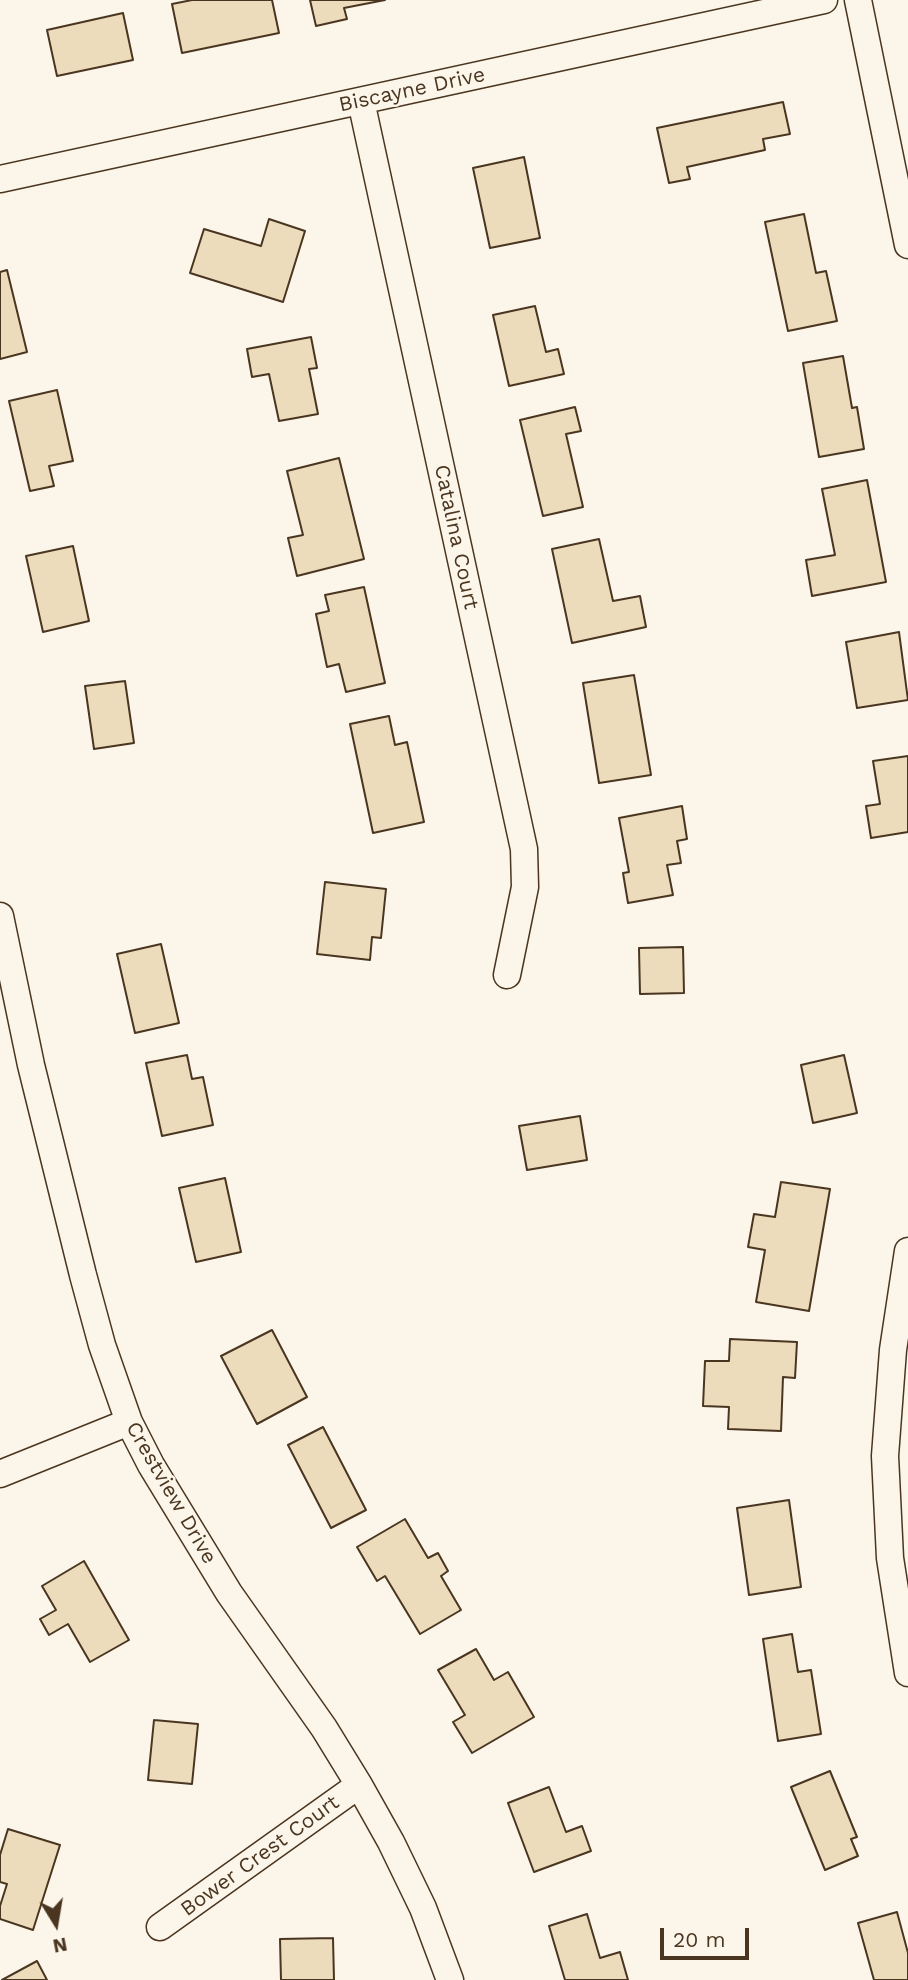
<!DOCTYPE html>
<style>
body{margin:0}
#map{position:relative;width:908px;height:1980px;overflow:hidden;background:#fbf6e9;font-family:"Work Sans",sans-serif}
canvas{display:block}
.north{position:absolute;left:21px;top:1889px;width:70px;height:70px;-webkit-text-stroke:5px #fbf6e9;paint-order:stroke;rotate:169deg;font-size:19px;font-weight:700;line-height:28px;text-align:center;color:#4a3520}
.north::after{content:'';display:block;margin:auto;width:24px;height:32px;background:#4a3520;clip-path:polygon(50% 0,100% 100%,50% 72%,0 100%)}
.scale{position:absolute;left:660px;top:1928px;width:89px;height:32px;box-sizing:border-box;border:4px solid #4a3520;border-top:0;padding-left:9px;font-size:21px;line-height:24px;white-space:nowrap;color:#4a3520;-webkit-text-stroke:5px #fbf6e9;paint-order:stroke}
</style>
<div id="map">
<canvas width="908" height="1980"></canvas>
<div class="north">N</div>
<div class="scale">20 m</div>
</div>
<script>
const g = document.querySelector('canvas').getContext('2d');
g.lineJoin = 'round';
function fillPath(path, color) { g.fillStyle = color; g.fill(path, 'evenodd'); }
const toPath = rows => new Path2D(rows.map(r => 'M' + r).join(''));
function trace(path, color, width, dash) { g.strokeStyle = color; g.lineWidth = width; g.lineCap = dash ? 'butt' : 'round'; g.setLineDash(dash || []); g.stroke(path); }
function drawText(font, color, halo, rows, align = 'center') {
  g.font = font + ' "Work Sans",sans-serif'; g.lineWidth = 5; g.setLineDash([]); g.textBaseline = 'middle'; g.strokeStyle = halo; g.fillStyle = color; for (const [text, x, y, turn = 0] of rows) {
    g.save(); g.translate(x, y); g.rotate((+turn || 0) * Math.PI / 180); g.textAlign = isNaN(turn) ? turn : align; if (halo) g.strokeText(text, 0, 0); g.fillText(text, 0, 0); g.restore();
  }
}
const building = toPath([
 [192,0,272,0,279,33,182,53,172,4,192,0],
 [310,0,385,0,344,8,347,19,316,26,310,0],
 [123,13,133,60,57,76,47,30,123,13],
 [783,102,790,134,763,139,765,150,687,167,690,179,669,183,657,128,783,102],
 [524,157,540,238,490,248,473,168,524,157],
 [804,214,816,273,826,271,837,321,788,331,765,222,804,214],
 [269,219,305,231,283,302,190,273,204,229,261,246,269,219],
 [7,270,27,352,0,359,0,272,7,270],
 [535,306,546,352,558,349,564,374,509,386,493,315,535,306],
 [311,337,317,368,309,369,318,414,279,421,269,374,252,377,247,349,311,337],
 [843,356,852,408,857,407,864,449,819,457,803,363,843,356],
 [57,390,73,461,49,466,54,486,30,491,9,401,57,390],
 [575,407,581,431,566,434,583,507,543,516,520,420,575,407],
 [339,458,364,559,297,576,288,538,303,535,287,471,339,458],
 [867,480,886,582,812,596,806,560,835,555,822,489,867,480],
 [599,539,613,601,640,596,646,627,572,643,552,549,599,539],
 [73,546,89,621,43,632,26,556,73,546],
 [364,587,385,683,346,692,339,664,327,667,316,614,329,611,325,595,364,587],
 [899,632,908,700,857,708,846,642,899,632],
 [634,675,651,775,599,783,583,683,634,675],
 [125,681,134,743,94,749,85,686,125,681],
 [389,716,395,745,407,742,424,822,373,833,350,724,389,716],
 [908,756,908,832,871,838,866,806,880,804,873,761,908,756],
 [682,806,687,839,677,841,681,863,667,865,673,895,628,903,623,873,629,872,619,818,682,806],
 [325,882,386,889,381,938,372,937,370,960,317,954,325,882],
 [161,944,179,1023,135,1033,117,954,161,944],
 [683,947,684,993,640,994,639,948,683,947],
 [187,1055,192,1079,203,1077,213,1125,162,1136,146,1063,187,1055],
 [844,1055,857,1113,813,1123,801,1065,844,1055],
 [580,1116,587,1160,527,1170,519,1126,580,1116],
 [225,1178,241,1252,196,1262,179,1188,225,1178],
 [781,1182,830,1189,809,1311,756,1302,765,1250,748,1247,754,1214,775,1217,781,1182],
 [272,1330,307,1397,257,1424,221,1356,272,1330],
 [730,1339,797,1342,795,1378,783,1377,781,1431,728,1429,729,1407,703,1406,705,1361,729,1361,730,1339],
 [323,1427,366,1510,331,1528,288,1445,323,1427],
 [789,1500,801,1587,749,1595,737,1508,789,1500],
 [405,1519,428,1558,438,1553,448,1571,441,1576,461,1610,420,1634,385,1576,377,1581,357,1547,405,1519],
 [84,1561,129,1640,90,1662,68,1624,49,1635,40,1619,56,1610,42,1586,84,1561],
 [792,1634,798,1672,811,1670,821,1734,778,1741,763,1639,792,1634],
 [476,1649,494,1680,508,1672,534,1717,472,1753,453,1722,465,1715,438,1670,476,1649],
 [154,1720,198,1724,192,1784,148,1780,154,1720],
 [830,1771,857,1837,851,1839,858,1856,825,1870,791,1787,830,1771],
 [549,1787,566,1832,582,1826,591,1851,534,1872,508,1803,549,1787],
 [8,1829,60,1845,33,1930,0,1919,0,1906,7,1884,0,1882,0,1855,8,1829],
 [897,1912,908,1953,908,1980,874,1980,858,1923,897,1912],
 [587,1914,600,1958,620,1952,628,1980,565,1980,549,1926,587,1914],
 [333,1938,334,1980,281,1980,280,1939,333,1938],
 [37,1961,47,1980,2,1980,37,1961]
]);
fillPath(building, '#ecdcbc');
trace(building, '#4a3520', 2);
const street = toPath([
 [858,0,908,245],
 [361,101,524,849,525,887,507,975],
 [0,179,824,0],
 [0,916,31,1065,83,1275,102,1345,129,1422,151,1465,229,1593,324,1728,359,1785,391,1842,423,1908,450,1980],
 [908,1251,893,1350,885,1456,890,1558,908,1673],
 [0,1474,129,1422],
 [160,1927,359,1785]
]);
trace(street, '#4a3520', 29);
trace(street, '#fbf6e9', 26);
drawText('21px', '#4a3520', '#fbf6e9', [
 ["Biscayne Drive",412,90,-12],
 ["Catalina Court",456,537,78],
 ["Crestview Drive",171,1493,60],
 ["Bower Crest Court",260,1856,-36]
]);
</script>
